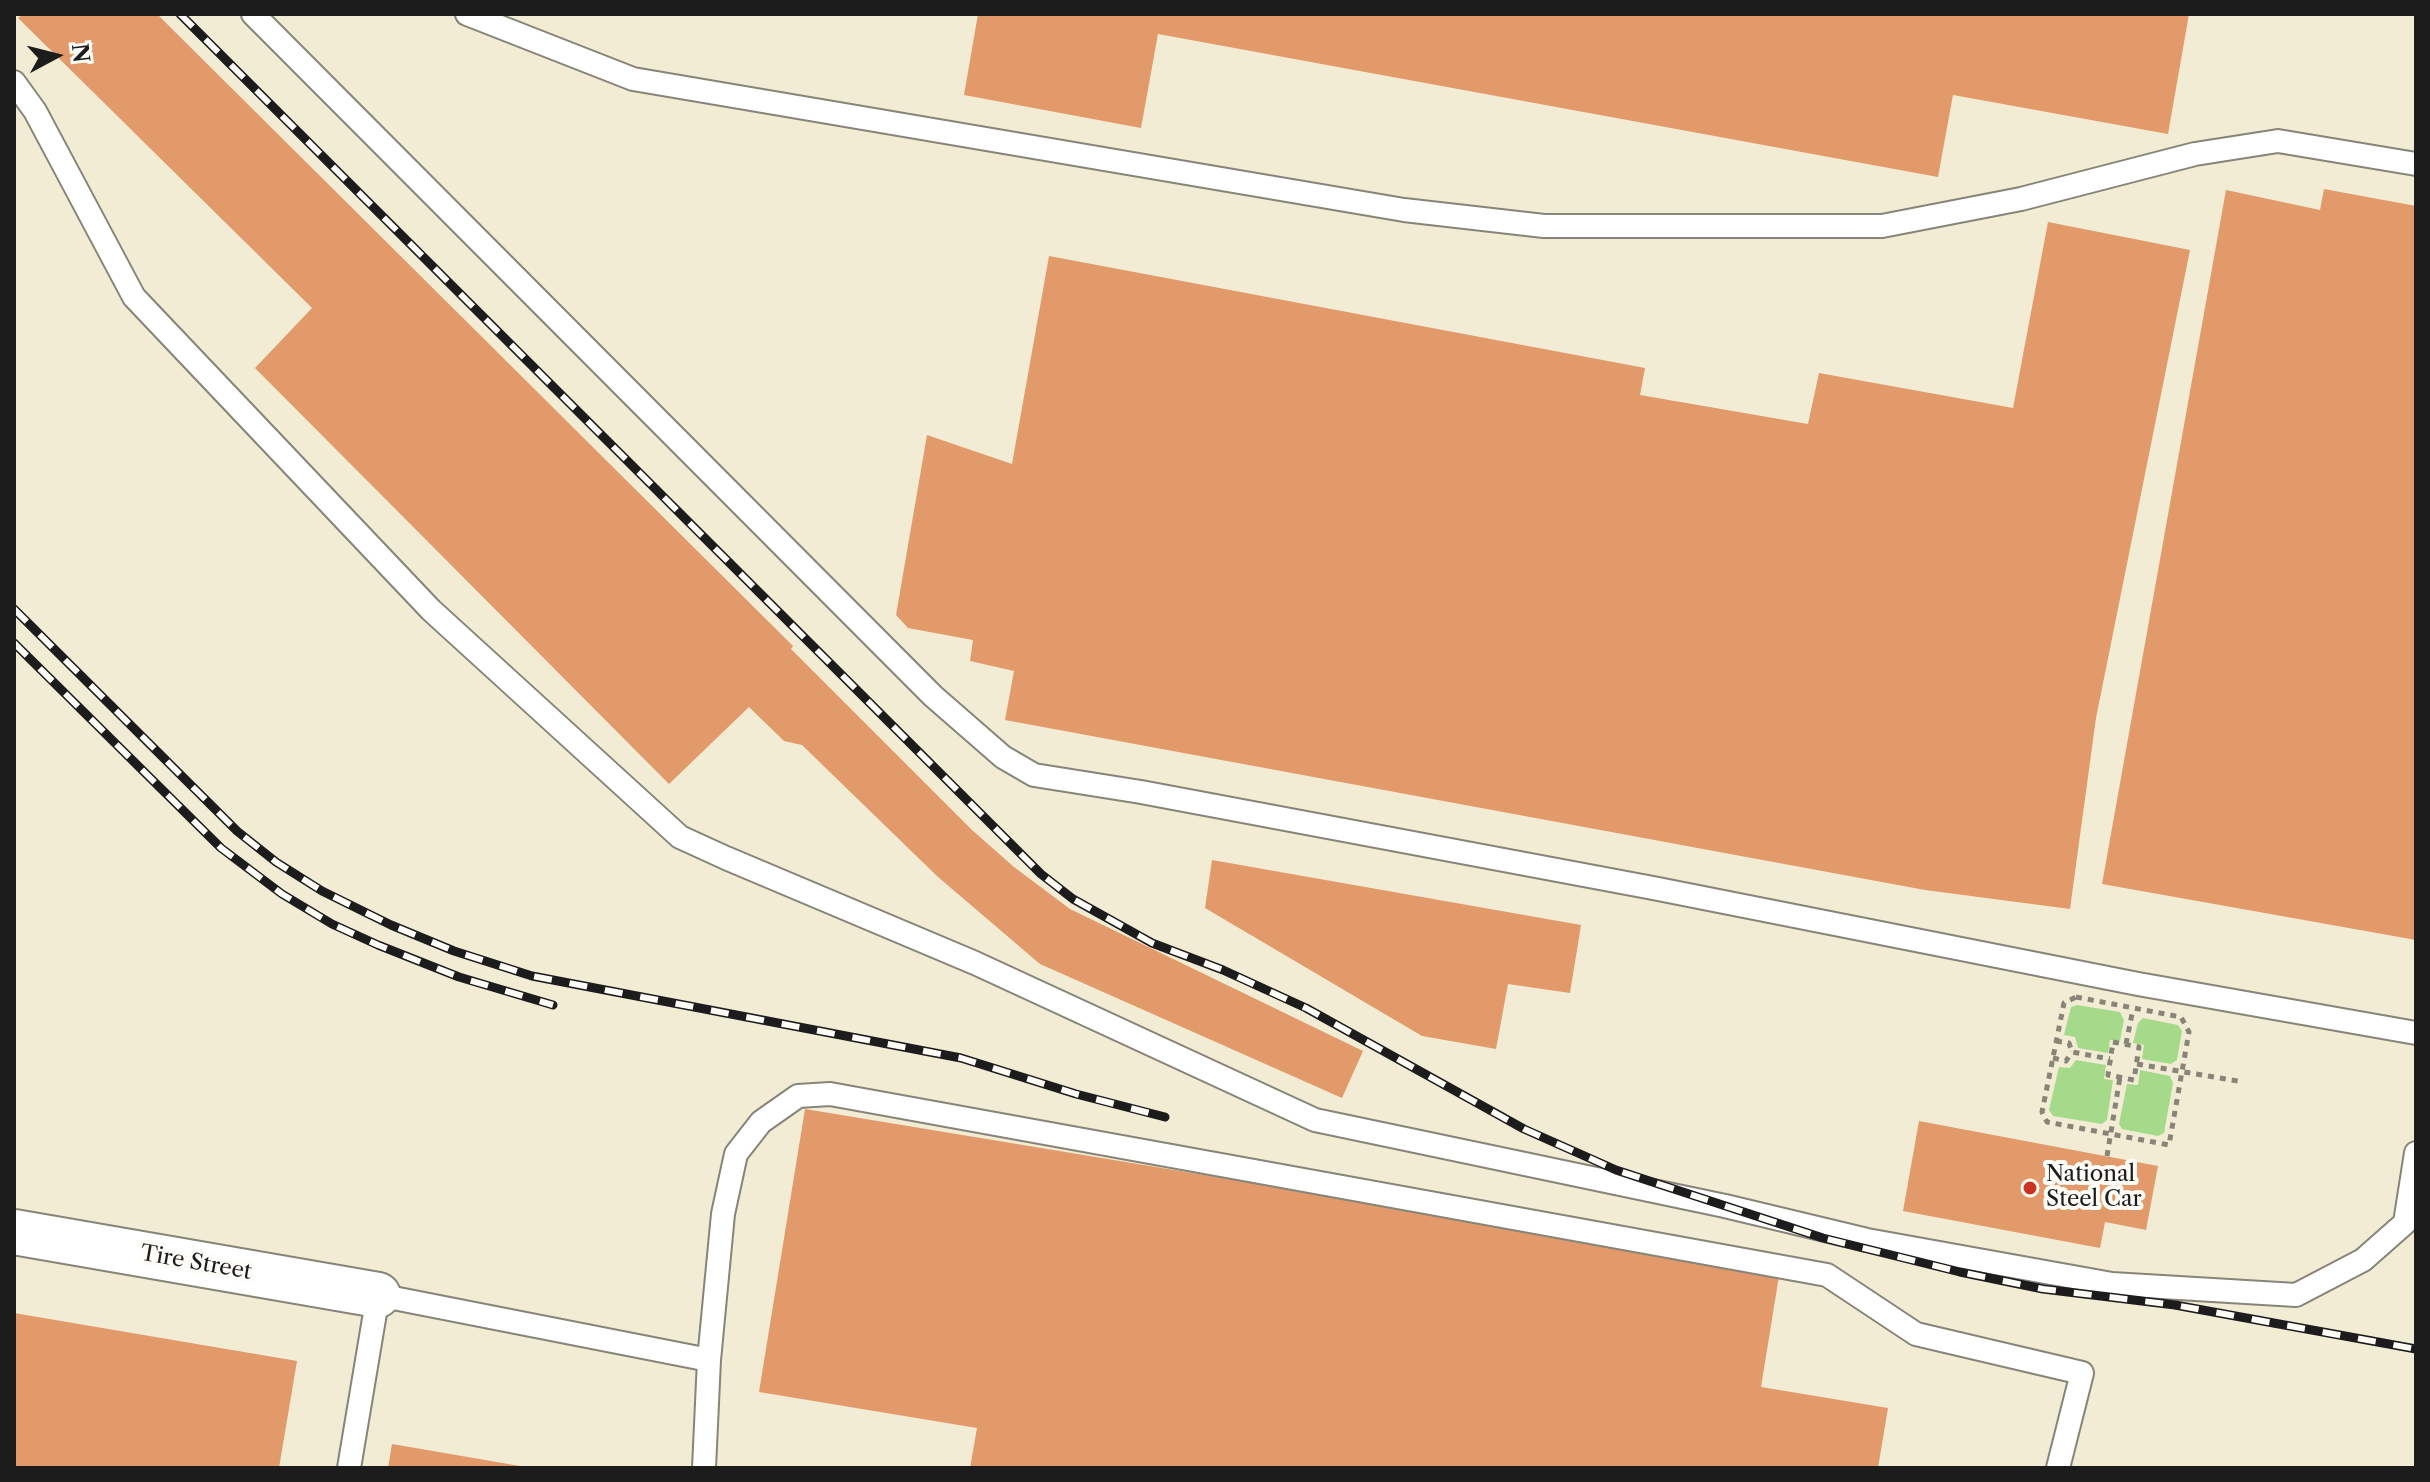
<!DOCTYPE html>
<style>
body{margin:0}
#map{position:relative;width:2430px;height:1482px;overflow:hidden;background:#f2ecd5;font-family:"Libre Caslon Text",serif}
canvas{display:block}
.frame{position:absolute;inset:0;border:16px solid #1c1c1c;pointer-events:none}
.north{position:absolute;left:16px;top:16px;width:80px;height:80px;-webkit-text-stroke:6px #fdfcf7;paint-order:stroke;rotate:83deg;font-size:22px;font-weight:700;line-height:32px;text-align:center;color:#1c1c1c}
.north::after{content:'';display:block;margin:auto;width:28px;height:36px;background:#1c1c1c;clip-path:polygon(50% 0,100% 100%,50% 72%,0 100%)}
</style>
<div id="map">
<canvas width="2430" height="1482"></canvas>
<div class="frame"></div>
<div class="north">N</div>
</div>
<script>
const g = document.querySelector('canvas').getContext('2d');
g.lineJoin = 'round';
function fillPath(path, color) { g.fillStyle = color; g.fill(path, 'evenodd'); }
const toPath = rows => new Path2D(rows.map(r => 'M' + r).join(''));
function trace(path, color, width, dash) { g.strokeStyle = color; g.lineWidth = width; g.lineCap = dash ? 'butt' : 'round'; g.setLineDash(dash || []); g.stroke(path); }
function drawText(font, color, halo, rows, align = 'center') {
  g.font = font + ' "Libre Caslon Text",serif'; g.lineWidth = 8; g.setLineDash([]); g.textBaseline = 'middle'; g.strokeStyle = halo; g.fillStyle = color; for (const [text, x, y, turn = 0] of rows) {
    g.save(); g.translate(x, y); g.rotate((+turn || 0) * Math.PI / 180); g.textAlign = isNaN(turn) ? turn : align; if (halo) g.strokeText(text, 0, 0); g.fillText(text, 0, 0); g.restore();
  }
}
fillPath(toPath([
 [2077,1005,2120,1012,2124,1020,2120,1041,2110,1040,2108,1053,2078,1048,2075,1037,2064,1035,2071,1007],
 [2143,1018,2178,1025,2182,1031,2177,1060,2171,1064,2142,1059,2144,1045,2133,1043,2138,1023],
 [2076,1060,2106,1065,2104,1079,2113,1080,2107,1120,2102,1124,2053,1116,2049,1110,2059,1067,2070,1068],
 [2140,1070,2170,1076,2173,1083,2164,1133,2158,1136,2122,1129,2119,1124,2127,1084,2138,1085]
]), '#a5da8b');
fillPath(toPath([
 [23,14,157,14,793,646,791,649,972,830,1014,867,1070,909,1363,1051,1342,1098,1040,964,938,877,802,745,784,741,749,707,669,784,255,368,312,308,18,18],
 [978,14,2189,14,2168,134,1953,95,1938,177,1158,34,1141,128,964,95],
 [2324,189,2416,206,2416,940,2102,884,2226,190,2320,210],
 [2048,222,2190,250,2096,718,2070,909,1925,890,1005,720,1014,671,970,661,973,640,908,628,896,615,927,435,1012,464,1049,256,1645,368,1640,395,1808,424,1819,373,2013,408],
 [1212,860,1581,925,1570,993,1508,984,1496,1049,1422,1036,1205,908],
 [805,1109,1780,1270,1761,1387,1888,1408,1878,1468,970,1468,977,1428,759,1392],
 [1919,1121,2158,1166,2146,1230,2105,1222,2100,1248,1903,1211],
 [14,1313,297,1361,279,1468,14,1468],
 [392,1444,520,1466,520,1468,388,1468]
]), '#e29a6a');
const service = toPath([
 [253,14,933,696,1003,757,1034,775,1141,792,1653,888,2138,984,2416,1033],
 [467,14,633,79,1404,210,1544,226,1882,226,2021,199,2195,154,2278,141,2416,164],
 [14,82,35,111,134,297,431,610,680,837,726,858,975,963,1315,1120,1725,1206,1867,1240,2112,1284,2296,1295,2363,1260,2405,1223,2416,1153],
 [709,1360,723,1214,736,1154,761,1122,798,1096,830,1094,1827,1275,1916,1334,2082,1373,2058,1468],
 [349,1468,378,1295,709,1360,704,1468]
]);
const minor = toPath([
 [14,1232,378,1295]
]);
trace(service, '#878478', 26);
trace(minor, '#878478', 48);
trace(toPath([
 [2076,997,2181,1017,2189,1032,2169,1145,2047,1122,2042,1112,2064,1003,2076,997],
 [2056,1041,2069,1043,2072,1052,2110,1059],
 [2113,1042,2139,1047,2134,1080,2108,1075,2113,1042],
 [2126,1044,2132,1014],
 [2053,1058,2066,1061,2072,1052],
 [2137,1064,2238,1081],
 [2107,1156,2120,1077]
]), '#878478', 5, [6, 6]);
trace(service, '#fff', 22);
trace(minor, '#fff', 44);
const rail = toPath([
 [180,14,1041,874,1073,899,1152,943,1223,970,1306,1008,1524,1129,1616,1170,1823,1238,1960,1272,2043,1289,2175,1305,2416,1349],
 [14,609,237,831,276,862,322,891,391,925,454,951,532,976,961,1058,1076,1094,1165,1117],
 [14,643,221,848,282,894,332,924,378,945,459,977,553,1005]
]);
trace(rail, '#1c1c1c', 9);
trace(rail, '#fdfcf7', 6, [18]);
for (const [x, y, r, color] of [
 [2030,1188,8,"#c8321e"]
]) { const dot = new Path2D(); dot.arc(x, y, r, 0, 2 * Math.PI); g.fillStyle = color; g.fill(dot); trace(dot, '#fdfcf7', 3); }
drawText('22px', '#1c1c1c', '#fdfcf7', [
 ["National",2046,1175],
 ["Steel Car",2046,1200]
], 'left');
drawText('22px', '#1c1c1c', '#fdfcf7', [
 ["Tire Street",196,1263,10]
]);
</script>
